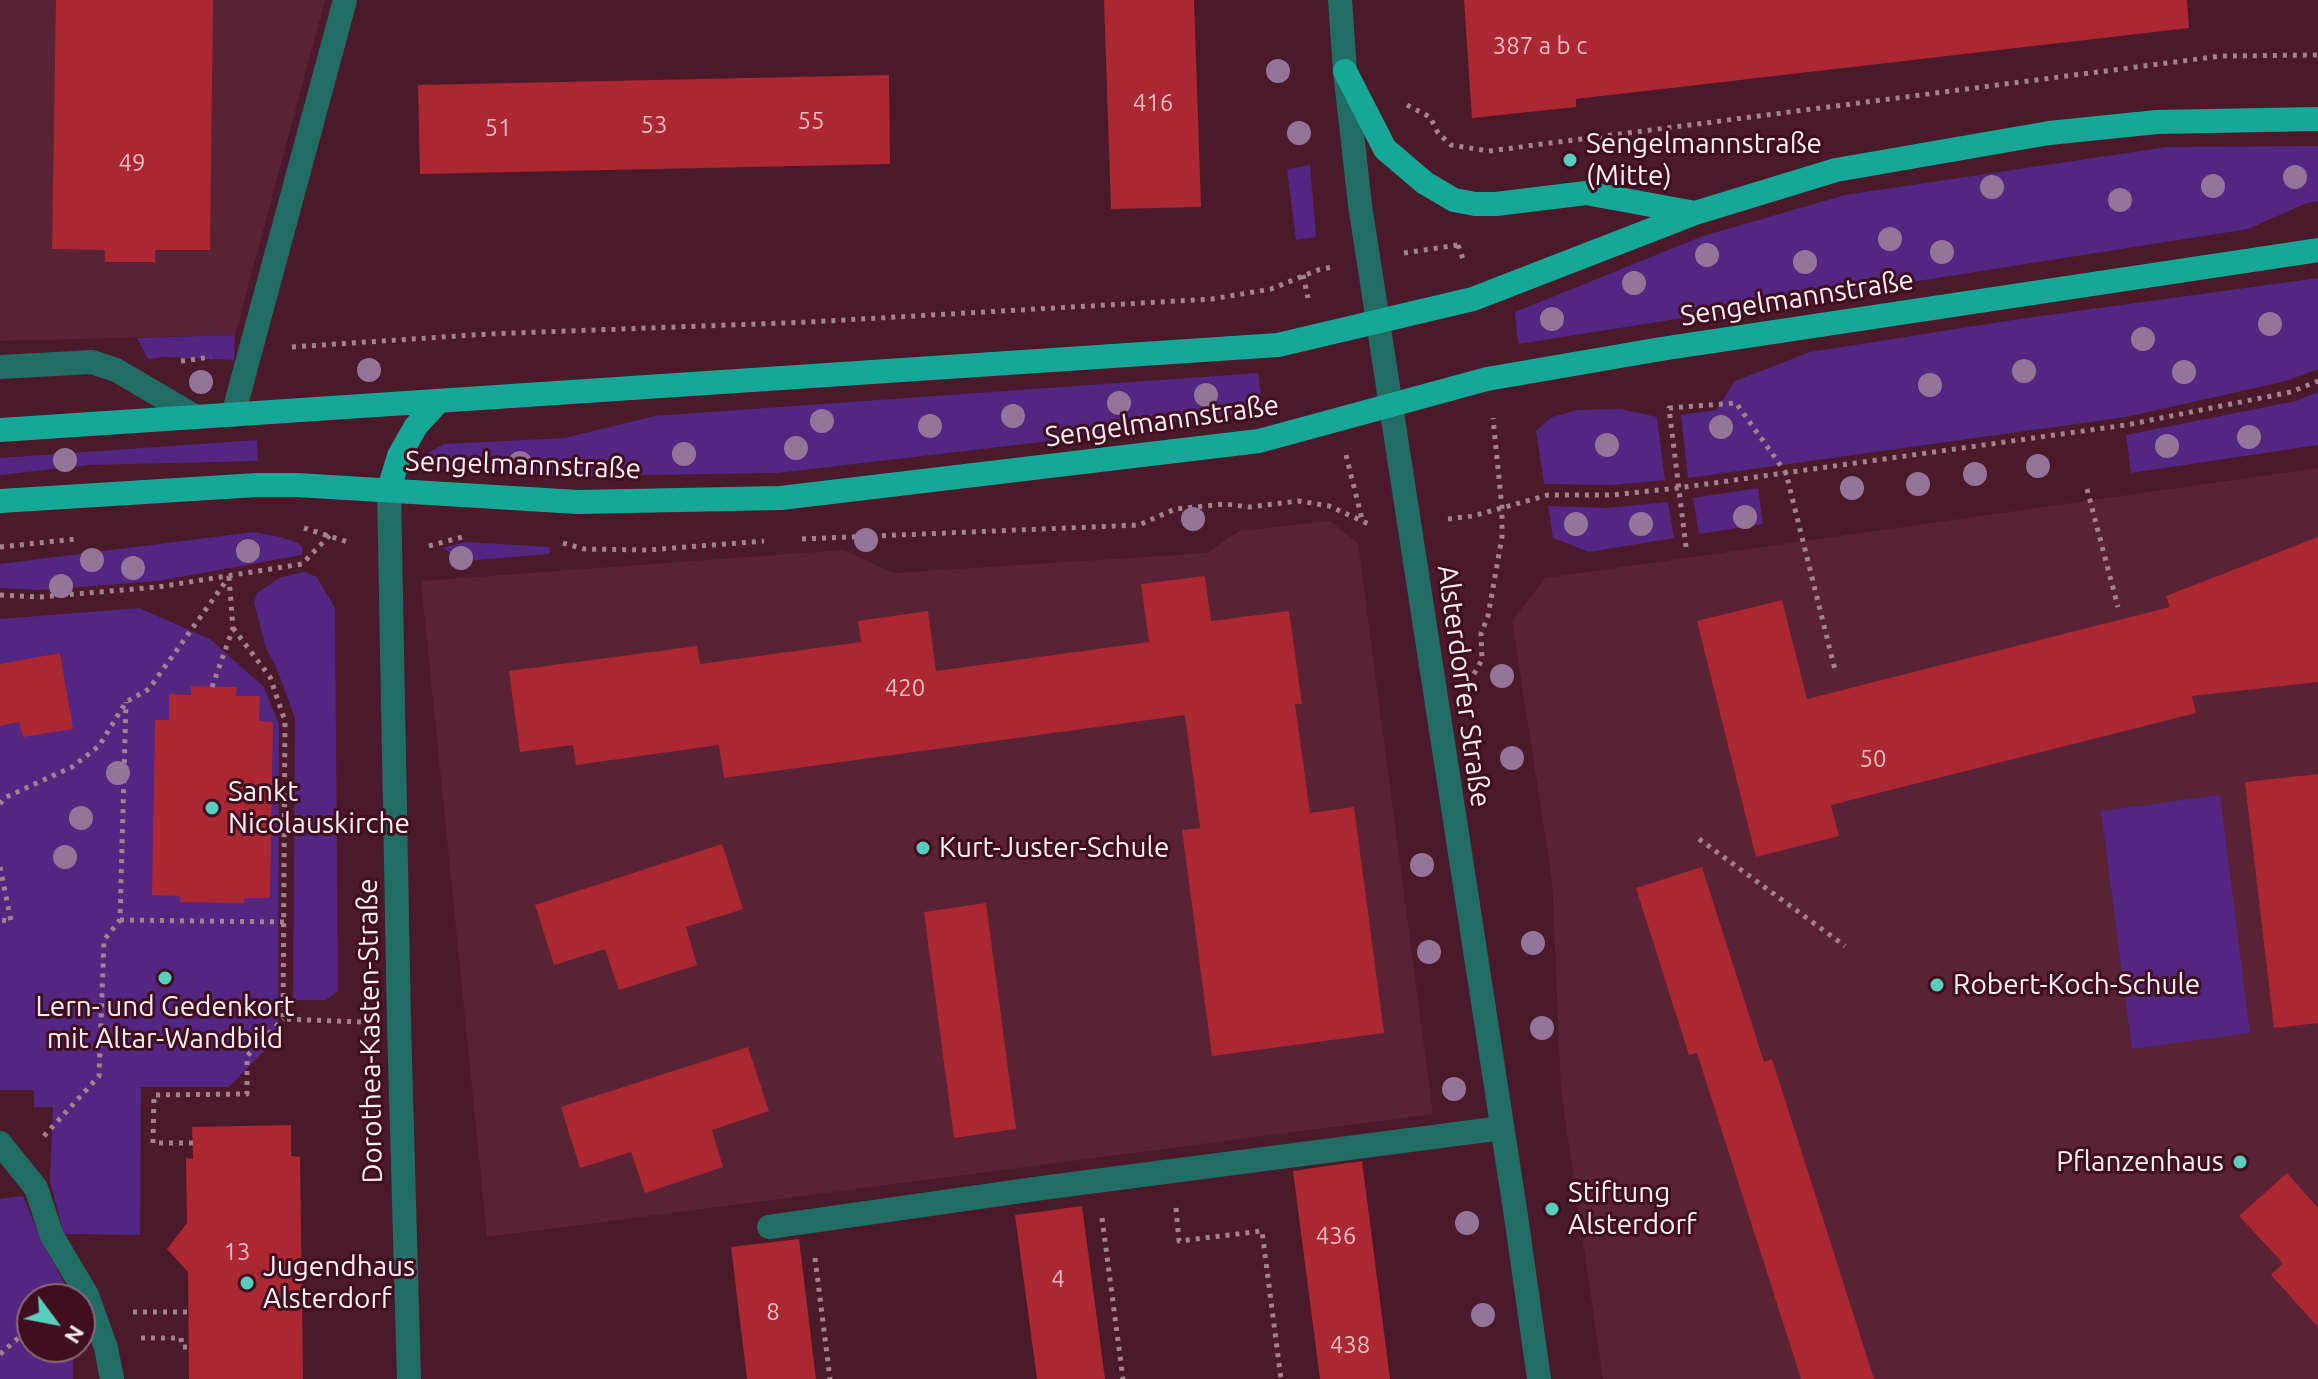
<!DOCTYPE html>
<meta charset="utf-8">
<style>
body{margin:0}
#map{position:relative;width:2318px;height:1379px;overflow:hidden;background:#4a1a2a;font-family:Ubuntu,sans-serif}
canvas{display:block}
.north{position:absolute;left:16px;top:1283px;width:80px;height:80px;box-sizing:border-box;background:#3f0f20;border:2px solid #8b6974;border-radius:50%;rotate:122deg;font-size:22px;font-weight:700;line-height:32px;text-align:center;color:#fef0f3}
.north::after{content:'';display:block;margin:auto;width:28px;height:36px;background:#5acebc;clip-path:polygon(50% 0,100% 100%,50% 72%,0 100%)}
</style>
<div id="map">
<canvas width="2318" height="1379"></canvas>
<div class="north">N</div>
</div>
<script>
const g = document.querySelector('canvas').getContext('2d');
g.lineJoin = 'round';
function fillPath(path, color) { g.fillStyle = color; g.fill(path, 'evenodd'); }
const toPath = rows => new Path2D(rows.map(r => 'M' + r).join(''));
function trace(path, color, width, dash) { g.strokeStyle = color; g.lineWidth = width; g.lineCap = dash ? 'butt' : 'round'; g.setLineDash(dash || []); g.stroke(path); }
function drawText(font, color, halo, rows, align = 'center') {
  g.font = font + ' Ubuntu,sans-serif'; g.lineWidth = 6; g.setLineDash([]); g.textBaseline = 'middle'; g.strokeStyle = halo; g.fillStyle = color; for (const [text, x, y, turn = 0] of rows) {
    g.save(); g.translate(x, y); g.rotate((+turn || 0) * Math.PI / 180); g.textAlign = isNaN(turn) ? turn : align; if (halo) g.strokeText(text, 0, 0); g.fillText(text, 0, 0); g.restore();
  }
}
fillPath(toPath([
 [0,0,325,0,235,335,0,341],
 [2318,468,2318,1379,1603,1379,1561,1091,1552,880,1512,621,1545,578],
 [1330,521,1358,543,1433,1114,487,1237,421,581,844,550,894,573,1207,553,1239,531]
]), '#592235');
fillPath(toPath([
 [2318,146,2318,201,2307,203,2248,229,1518,344,1515,312,1703,236,1845,195,2167,147],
 [1310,165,1316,237,1296,240,1287,169],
 [2318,278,2318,369,2286,381,2126,417,1688,478,1681,415,1716,410,1735,381,1810,352,2019,319],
 [235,335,234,360,164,357,148,359,137,338],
 [1258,373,1263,410,1042,442,777,473,579,476,432,468,425,462,426,454,444,444,565,438,654,416],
 [2318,392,2318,445,2131,473,2126,435,2296,401],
 [1621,409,1657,417,1665,480,1613,485,1544,484,1536,431,1552,417,1577,410],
 [257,440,258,461,89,465,0,475,0,458],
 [1758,488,1763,524,1699,534,1693,498],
 [1668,502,1674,538,1589,552,1553,538,1548,506,1607,508],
 [254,532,280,537,298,543,302,546,302,555,158,581,39,590,0,588,0,564],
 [466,542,550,547,549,554,465,561,442,548],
 [305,572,317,577,335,608,338,991,326,1000,293,1000,295,718,276,667,266,648,254,603,257,593,281,577],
 [139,608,210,639,264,687,279,724,278,1037,229,1087,141,1087,140,1235,64,1234,50,1181,53,1107,34,1107,34,1090,0,1090,0,619],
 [2220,795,2250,1033,2132,1049,2101,811],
 [23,1196,42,1242,73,1299,32,1299,32,1347,73,1347,73,1379,0,1379,0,1199]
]), '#522681');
fillPath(toPath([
 [56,0,213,0,210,250,155,250,155,262,105,262,105,250,52,249],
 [1104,0,1194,0,1201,207,1111,209],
 [1464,0,2187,0,2189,28,1576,99,1576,107,1472,118],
 [889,75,890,164,420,174,418,85],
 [2318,537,2318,682,2192,696,2196,713,1831,805,1839,836,1756,857,1697,621,1782,600,1807,699,2170,607,2166,596],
 [1205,576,1211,621,1289,611,1302,704,1295,704,1310,813,1354,807,1384,1033,1212,1056,1182,830,1200,828,1185,715,724,778,719,745,576,765,573,745,520,752,509,671,697,646,700,664,861,642,858,621,928,611,936,671,1149,642,1141,584],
 [60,653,73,729,23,737,19,722,0,726,0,664],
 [191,686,237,687,236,696,260,696,259,721,273,722,270,898,244,898,244,903,180,902,180,896,152,895,155,720,169,720,169,694,191,695],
 [2318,774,2318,1023,2274,1028,2245,782],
 [722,844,743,909,686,927,697,965,619,990,605,949,554,965,535,905],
 [1702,867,1764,1062,1772,1059,1874,1379,1801,1379,1697,1053,1689,1055,1636,888],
 [986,903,1016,1129,954,1138,924,912],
 [748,1047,769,1111,712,1130,723,1167,645,1193,631,1152,580,1168,561,1107],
 [291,1125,291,1156,300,1157,303,1379,189,1379,188,1272,167,1249,187,1223,186,1158,193,1159,192,1127],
 [1362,1161,1390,1379,1320,1379,1293,1171],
 [2287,1173,2318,1208,2318,1327,2271,1275,2283,1263,2239,1216],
 [1082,1206,1105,1379,1037,1379,1015,1215],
 [799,1239,816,1379,747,1379,731,1247]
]), '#ab2732');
trace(toPath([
 [1407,105,1430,117,1438,133,1451,145,1489,151,2221,56,2318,55],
 [1458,245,1464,262],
 [1404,253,1458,245,1457,241],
 [1303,275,1308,298],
 [292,347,488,334,809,322,1212,299,1271,289,1318,270,1332,267],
 [181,361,211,357],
 [1346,455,1362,519],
 [2087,489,2118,607],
 [1448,519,1473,516,1548,495,1612,495,1678,488,2126,425,2291,392,2318,381],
 [304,528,351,543],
 [802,539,1139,525,1175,509,1225,504,1249,507,1299,501,1329,506,1371,525],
 [563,543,584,549,648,550,764,541],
 [429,546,462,537],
 [0,547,76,539],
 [1686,547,1669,408,1736,403,1786,473,1835,670],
 [0,595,40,597,158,587,302,564,330,535],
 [233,628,270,677,285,721,283,1019,361,1022],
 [1474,674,1482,660,1481,634,1488,616,1502,537,1502,508,1493,418],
 [212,687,233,628,229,577],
 [0,804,4,798,72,767,99,746,126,702,149,689,229,577],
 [1699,839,1845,946],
 [0,867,11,921,0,920],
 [120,920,285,922],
 [44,1136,99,1076,104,940,120,920,126,702],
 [193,1143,153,1143,154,1095,247,1094,247,1056,283,1019],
 [1176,1208,1179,1241,1262,1231,1281,1379],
 [1102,1218,1123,1379],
 [815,1258,830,1379],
 [133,1312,188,1312],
 [141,1338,181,1338,182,1347,189,1347],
 [0,1354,32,1326]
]), '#a2838d', 5, [4, 6]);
trace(toPath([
 [1340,0,1345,71,1360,205,1516,1216,1539,1379],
 [0,367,92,362,116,370,196,417],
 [233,415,345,0],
 [389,489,399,1024,409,1379],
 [0,1143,36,1188,52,1236,87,1295,106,1348,112,1379],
 [769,1227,1042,1188,1502,1128]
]), '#216d63', 24);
trace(toPath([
 [1345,71,1385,149,1425,183,1454,200,1475,204,1496,204,1586,193,1695,213],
 [0,430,1278,345,1473,299,1695,213,1836,170,2049,133,2157,122,2318,119],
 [389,489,399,456,416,426,439,401],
 [0,501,257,485,297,485,578,502,781,498,1259,441,1487,379,1661,349,2318,250]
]), '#17a796', 24);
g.fillStyle = '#95749a';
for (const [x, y] of [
 [1278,71],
 [1299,133],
 [2295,177],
 [2213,186],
 [1992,187],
 [2120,200],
 [1890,239],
 [1942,252],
 [1707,255],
 [1805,262],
 [1634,283],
 [1552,319],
 [2270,324],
 [2143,339],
 [369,370],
 [2024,371],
 [2184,372],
 [201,382],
 [1930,385],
 [1206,395],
 [1119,403],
 [1013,416],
 [822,421],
 [930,426],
 [1721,427],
 [2249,437],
 [1607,445],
 [2167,446],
 [796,448],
 [684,454],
 [65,460],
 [520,463],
 [2038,466],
 [1975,474],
 [1918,484],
 [1852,488],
 [1745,517],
 [1193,519],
 [1576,524],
 [1641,524],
 [866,540],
 [248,551],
 [461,558],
 [92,560],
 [133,568],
 [61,586],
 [1502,676],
 [1512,758],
 [118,773],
 [81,818],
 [65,857],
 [1422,865],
 [1533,943],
 [1429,952],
 [1542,1028],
 [1454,1089],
 [1467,1223],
 [1483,1315]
]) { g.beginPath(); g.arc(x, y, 12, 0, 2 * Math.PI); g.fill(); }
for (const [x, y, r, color] of [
 [1570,160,8,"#5acebc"],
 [212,808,8,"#5acebc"],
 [923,848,8,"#5acebc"],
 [165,978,8,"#5acebc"],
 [1937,985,8,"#5acebc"],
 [2240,1162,8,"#5acebc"],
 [1552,1209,8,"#5acebc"],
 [247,1283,8,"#5acebc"]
]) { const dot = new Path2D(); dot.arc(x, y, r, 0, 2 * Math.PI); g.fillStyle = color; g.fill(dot); trace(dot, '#3f0f20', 3); }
drawText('24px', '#e9bec3', null, [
 ["387 a b c",1540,46],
 ["416",1153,103],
 ["55",811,121],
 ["53",654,125],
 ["51",498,128],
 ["49",132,163],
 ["420",905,688],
 ["50",1873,759],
 ["436",1336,1236],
 ["13",237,1252],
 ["4",1058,1279],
 ["8",773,1312],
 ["438",1350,1345]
]);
drawText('28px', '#fef0f3', '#3f0f20', [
 ["Sengelmannstraße",1586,144],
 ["(Mitte)",1586,176],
 ["Sankt",228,792],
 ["Nicolauskirche",228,824],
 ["Kurt-Juster-Schule",939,848],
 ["Robert-Koch-Schule",1953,985],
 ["Lern- und Gedenkort",165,1007,"center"],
 ["mit Altar-Wandbild",165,1039,"center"],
 ["Pflanzenhaus",2224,1162,"right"],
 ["Stiftung",1568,1193],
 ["Alsterdorf",1568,1225],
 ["Jugendhaus",263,1267],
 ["Alsterdorf",263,1299]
], 'left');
drawText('28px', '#fef0f3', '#3f0f20', [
 ["Sengelmannstraße",1797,298,-9],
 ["Sengelmannstraße",1162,421,-8],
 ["Sengelmannstraße",523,465,2],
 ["Alsterdorfer Straße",1464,686,82],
 ["Dorothea-Kasten-Straße",370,1031,-91]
]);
</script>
